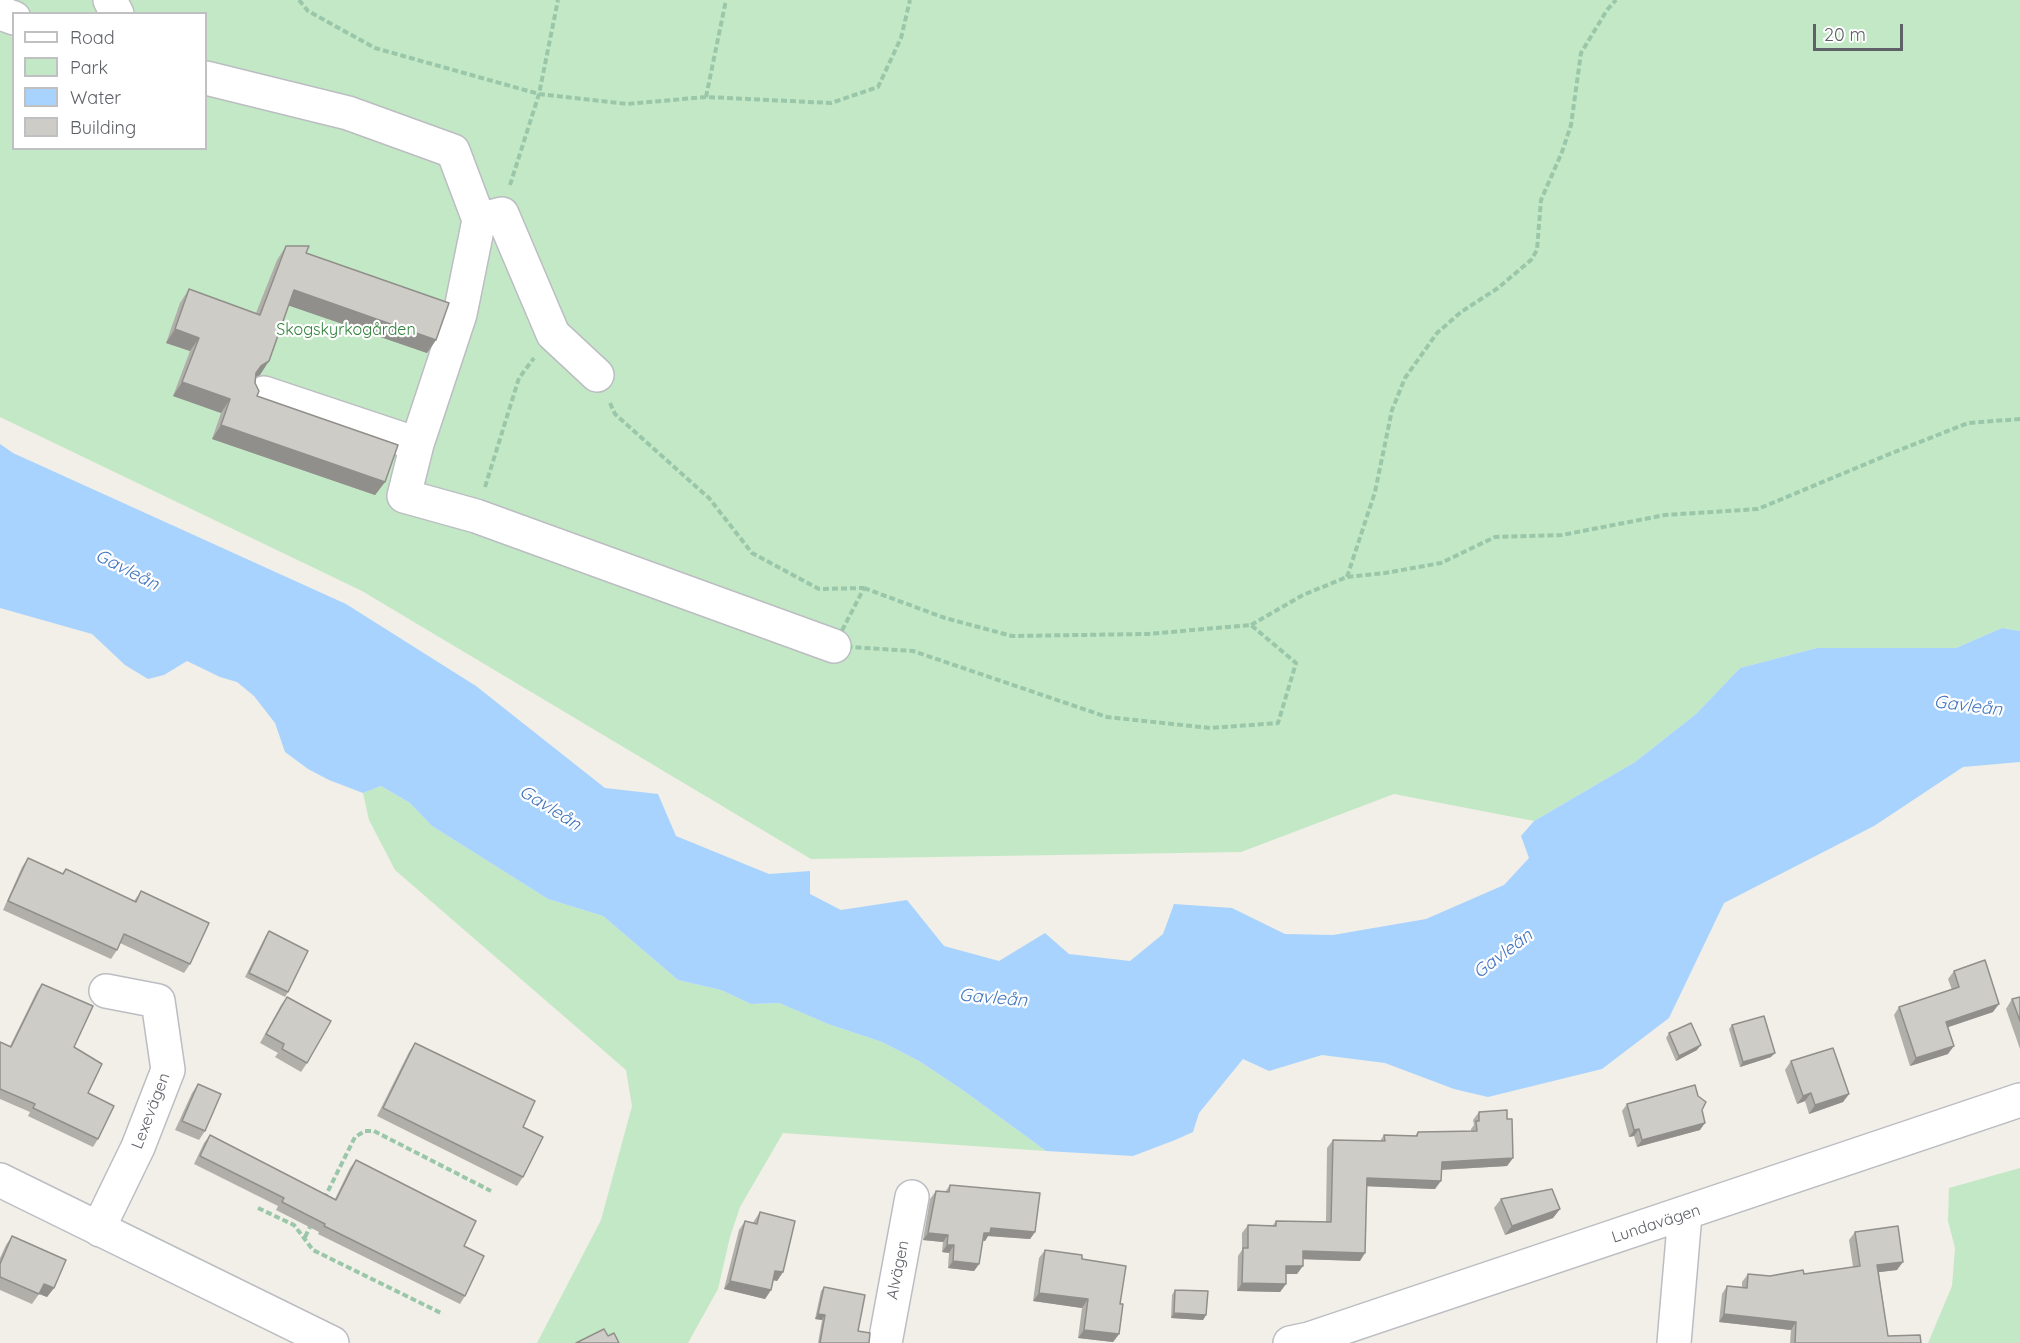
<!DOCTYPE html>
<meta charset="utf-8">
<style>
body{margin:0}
#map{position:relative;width:2020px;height:1343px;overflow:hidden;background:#f1efe7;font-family:Quicksand,sans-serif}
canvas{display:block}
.legend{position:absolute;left:12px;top:12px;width:195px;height:138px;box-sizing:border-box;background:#fff;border:2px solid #bfc0c2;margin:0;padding:8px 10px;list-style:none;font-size:18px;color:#5e6167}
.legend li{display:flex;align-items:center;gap:12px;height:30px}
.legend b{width:30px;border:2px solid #bfc0c2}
.scale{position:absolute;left:1813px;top:24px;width:90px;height:27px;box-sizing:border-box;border:3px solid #5e6167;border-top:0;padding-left:8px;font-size:18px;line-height:21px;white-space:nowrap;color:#5e6167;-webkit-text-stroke:4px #fff;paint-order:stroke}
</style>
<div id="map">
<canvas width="2020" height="1343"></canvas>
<ul class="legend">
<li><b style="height:8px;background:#fff"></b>Road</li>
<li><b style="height:16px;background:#c3e8c5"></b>Park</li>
<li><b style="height:16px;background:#a8d3ff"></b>Water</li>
<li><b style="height:16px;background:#ceccc6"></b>Building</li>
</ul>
<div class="scale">20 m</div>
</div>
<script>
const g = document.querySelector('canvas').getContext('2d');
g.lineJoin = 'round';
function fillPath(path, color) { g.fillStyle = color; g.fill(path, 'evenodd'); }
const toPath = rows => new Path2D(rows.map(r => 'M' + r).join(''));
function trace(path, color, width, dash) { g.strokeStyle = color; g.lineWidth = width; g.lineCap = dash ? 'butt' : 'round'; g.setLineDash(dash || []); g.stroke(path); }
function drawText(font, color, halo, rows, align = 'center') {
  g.font = font + ' Quicksand,sans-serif'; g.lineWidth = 4.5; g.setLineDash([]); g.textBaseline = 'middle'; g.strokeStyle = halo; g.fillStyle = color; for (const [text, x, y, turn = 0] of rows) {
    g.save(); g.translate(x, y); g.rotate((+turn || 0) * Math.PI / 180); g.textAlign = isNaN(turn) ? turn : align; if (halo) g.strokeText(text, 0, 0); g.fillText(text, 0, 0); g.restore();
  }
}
fillPath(toPath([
 [0,0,2020,0,2020,631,2002,628,1956,648,1817,648,1740,668,1696,714,1635,762,1534,821,1394,794,1241,852,811,859,362,591,0,417],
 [14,14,206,14,206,148,14,148],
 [381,786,410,803,432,826,548,899,603,916,678,980,721,990,751,1004,779,1003,828,1024,882,1042,919,1061,964,1091,1046,1151,783,1133,740,1207,730,1237,718,1289,688,1343,537,1343,601,1220,632,1106,626,1070,395,870,369,820,363,793],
 [2020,1168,2020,1343,1928,1343,1952,1286,1955,1248,1948,1221,1949,1188]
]), '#c3e8c5');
fillPath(toPath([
 [0,444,13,453,346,604,476,686,605,788,658,794,676,836,769,874,810,871,810,894,841,910,907,900,944,946,999,961,1045,933,1069,954,1130,961,1163,934,1174,904,1232,908,1285,934,1333,935,1426,919,1504,885,1529,858,1521,836,1534,821,1635,762,1696,714,1740,668,1817,648,1956,648,2002,628,2020,631,2020,762,1963,767,1874,826,1724,903,1669,1018,1602,1069,1488,1097,1454,1089,1385,1063,1322,1055,1269,1071,1243,1059,1199,1113,1193,1132,1175,1140,1133,1156,1046,1151,964,1091,919,1061,882,1042,828,1024,779,1003,751,1004,721,990,678,980,603,916,548,899,432,826,410,803,381,786,363,793,329,780,308,769,285,752,275,723,254,696,237,682,220,677,187,661,164,675,148,679,125,665,92,634,0,608]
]), '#a8d3ff');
const minor = toPath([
 [110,0,117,14],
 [0,13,14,18],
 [206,78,348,113,453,151,479,220,460,314,417,444,404,496,476,516,834,646],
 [479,220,502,214,553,334,597,375],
 [264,393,417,444],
 [0,1180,332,1343],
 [100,1230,104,1217,138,1147,168,1070,158,1001,106,991],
 [885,1343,912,1197],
 [1290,1343,1309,1339,2020,1100],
 [1674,1343,1685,1214]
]);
trace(minor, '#bbbdc2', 36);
trace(toPath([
 [299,0,308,11,375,48,539,94,627,104,706,97,831,103,878,87,901,38,910,0],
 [706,97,726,0],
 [510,185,539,94,558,0],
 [610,403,615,414,709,498,752,553,819,589,864,588],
 [485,487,519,378,534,358],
 [1347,577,1375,492,1392,410,1405,378,1437,333,1461,312,1498,288,1531,260,1537,250,1541,200,1562,152,1571,125,1581,53,1607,10,1616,0],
 [864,588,945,618,1012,636,1147,634,1251,625,1296,663,1278,723,1210,728,1107,717,913,651,834,646,864,588],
 [1251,625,1303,595,1347,577,1385,573,1441,563,1495,537,1562,535,1665,515,1758,509,1892,453,1968,423,2020,419],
 [324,1199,355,1137,365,1131,374,1131,491,1191],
 [258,1208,294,1225,313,1250,443,1314],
 [305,1237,311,1225]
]), '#9ac7aa', 4, [6, 3]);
trace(minor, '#fff', 33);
fillPath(toPath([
 [286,246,306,253,436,340,427,353,289,305,260,375,256,377,255,383,257,396,385,482,375,495,212,439,221,413,173,396,190,351,166,343,180,303,189,289,256,313,277,260],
 [28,858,63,874,66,869,134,901,141,891,190,964,184,973,120,943,117,950,111,959,3,910,22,867],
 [269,931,288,992,285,997,245,977,266,935],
 [1954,971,1993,1012,1947,1027,1948,1054,1910,1066,1894,1015,1899,1007,1952,990,1948,979],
 [42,984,74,1047,88,1093,98,1139,93,1147,28,1116,30,1112,0,1099,0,1042,10,1046,37,991],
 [287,997,307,1063,301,1072,275,1057,278,1053,260,1043,281,1005],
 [2020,997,2020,1049,2006,1009,2012,999],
 [1732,1025,1771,1057,1740,1067,1729,1029],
 [1669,1033,1697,1050,1676,1061,1666,1038],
 [415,1043,523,1127,523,1177,517,1186,377,1116,409,1052],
 [1791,1061,1849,1094,1843,1102,1809,1114,1805,1101,1797,1104,1785,1070],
 [198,1084,205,1131,199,1140,175,1130,192,1093],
 [1627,1104,1702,1110,1700,1130,1637,1147,1634,1136,1629,1137,1622,1111],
 [1479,1112,1507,1119,1513,1158,1507,1166,1441,1170,1435,1189,1366,1186,1360,1261,1303,1259,1297,1274,1286,1274,1286,1284,1280,1292,1237,1291,1238,1256,1242,1250,1242,1233,1248,1225,1273,1225,1276,1221,1326,1222,1327,1148,1333,1140,1380,1141,1384,1135,1415,1136,1418,1132,1471,1131,1471,1129,1474,1125,1473,1120],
 [210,1135,335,1199,350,1168,356,1160,464,1246,465,1296,460,1304,318,1234,319,1232,276,1210,278,1206,194,1164,204,1143],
 [950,1185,1035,1232,1030,1239,988,1236,985,1241,983,1240,979,1264,974,1271,948,1268,949,1253,942,1252,943,1242,923,1240,930,1199,936,1191,945,1192],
 [1501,1199,1560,1209,1553,1218,1505,1235,1494,1208],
 [760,1212,783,1272,777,1281,773,1280,771,1290,765,1299,724,1289,739,1230,745,1221,753,1223,754,1221],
 [1855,1232,1897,1270,1879,1272,1888,1336,1921,1343,1790,1343,1791,1330,1719,1322,1722,1294,1727,1286,1742,1287,1742,1282,1748,1274,1770,1276,1804,1274,1853,1267,1849,1240],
 [12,1236,54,1288,47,1297,39,1294,32,1304,0,1290,0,1258,6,1245],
 [1045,1250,1082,1259,1120,1304,1119,1334,1113,1342,1078,1338,1082,1308,1033,1301,1039,1258],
 [824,1287,858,1331,869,1343,818,1343,822,1320,815,1319,821,1291],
 [1175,1290,1206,1315,1203,1320,1171,1318,1172,1295]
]), '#b1afaa');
fillPath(toPath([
 [294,290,436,340,427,353,284,304],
 [175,329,199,338,190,351,166,343],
 [269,361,260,375,251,379,261,366],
 [182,382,230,399,221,413,173,396],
 [221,425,385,482,375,495,212,439],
 [1999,1004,1993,1012,1940,1030,1946,1022],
 [1701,1045,1697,1050,1676,1061,1679,1056],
 [1954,1046,1948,1054,1910,1066,1916,1058],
 [1775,1053,1771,1057,1740,1067,1743,1062],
 [1811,1093,1805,1101,1797,1104,1803,1096],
 [1849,1094,1843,1102,1809,1114,1815,1105],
 [1705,1123,1700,1130,1637,1147,1642,1140],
 [1639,1129,1634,1136,1629,1137,1634,1130],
 [1513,1158,1507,1166,1436,1170,1442,1162],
 [1367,1178,1441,1181,1435,1189,1361,1186],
 [1560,1209,1553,1218,1505,1235,1512,1226],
 [991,1228,1035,1232,1030,1239,988,1236,985,1241,979,1240,984,1233],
 [928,1233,948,1235,943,1242,923,1240],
 [947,1245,954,1245,949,1253,942,1252],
 [1303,1251,1365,1253,1360,1261,1297,1259],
 [953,1261,979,1264,974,1271,948,1268],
 [1903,1262,1897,1270,1872,1273,1877,1265],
 [1286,1266,1303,1266,1297,1274,1280,1274],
 [775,1271,783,1272,777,1281,769,1279],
 [730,1281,771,1290,765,1299,724,1289],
 [1242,1283,1286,1284,1280,1292,1237,1291],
 [44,1284,54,1288,47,1297,37,1293],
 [1039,1293,1088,1299,1082,1308,1033,1301],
 [1174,1313,1206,1315,1203,1320,1171,1318],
 [818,1314,825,1315,822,1320,815,1319],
 [1724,1314,1796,1322,1791,1330,1719,1322],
 [1084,1330,1119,1334,1113,1342,1078,1338]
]), '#908f8b');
const building = toPath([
 [286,246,309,246,306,253,449,303,436,340,294,290,269,361,261,366,256,373,255,383,259,391,257,396,398,445,385,482,221,425,230,399,182,382,199,338,175,329,189,289,260,315,286,246],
 [28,858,63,874,66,869,136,902,141,891,209,923,190,964,124,934,117,950,8,901,28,858],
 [269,931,308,951,288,992,249,973,269,931],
 [1985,960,1999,1004,1946,1022,1954,1046,1916,1058,1899,1007,1959,987,1954,971,1985,960],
 [42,984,93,1006,74,1047,102,1064,88,1093,114,1106,98,1139,33,1108,35,1104,0,1089,0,1042,11,1047,42,984],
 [287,997,331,1021,307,1063,282,1049,284,1044,266,1034,287,997],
 [2020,997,2020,1021,2012,999,2020,997],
 [1764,1016,1775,1053,1743,1062,1732,1025,1764,1016],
 [1691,1023,1701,1045,1679,1056,1669,1033,1691,1023],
 [415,1043,535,1101,523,1127,543,1137,523,1177,383,1108,415,1043],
 [1833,1048,1849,1094,1815,1105,1811,1093,1803,1096,1791,1061,1833,1048],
 [198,1084,221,1094,205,1131,182,1121,198,1084],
 [1695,1085,1698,1096,1706,1102,1702,1110,1705,1123,1642,1140,1639,1129,1634,1130,1627,1104,1695,1085],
 [1507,1110,1507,1119,1512,1119,1513,1158,1442,1162,1441,1181,1367,1178,1365,1253,1303,1251,1303,1266,1286,1266,1286,1284,1242,1283,1243,1248,1248,1248,1248,1225,1276,1226,1276,1221,1331,1222,1333,1140,1385,1141,1384,1135,1417,1136,1418,1132,1477,1131,1476,1121,1479,1121,1479,1112,1507,1110],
 [210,1135,336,1200,356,1160,476,1221,464,1246,484,1256,465,1296,324,1226,325,1224,282,1202,284,1198,200,1156,210,1135],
 [950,1185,1040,1193,1035,1232,991,1228,990,1233,984,1233,979,1264,953,1261,954,1245,947,1245,948,1235,928,1233,936,1191,949,1192,950,1185],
 [1552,1189,1560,1209,1512,1226,1501,1199,1552,1189],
 [760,1212,795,1221,783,1272,775,1271,771,1290,730,1281,745,1221,757,1224,760,1212],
 [1898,1226,1903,1262,1877,1265,1888,1336,1920,1335,1921,1343,1795,1343,1796,1322,1724,1314,1727,1286,1747,1288,1748,1274,1770,1276,1803,1270,1804,1274,1860,1266,1855,1232,1898,1226],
 [12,1236,66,1260,54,1288,44,1284,39,1294,0,1277,0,1264,12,1236],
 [1045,1250,1082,1255,1082,1259,1126,1266,1120,1304,1123,1304,1119,1334,1084,1330,1088,1299,1039,1293,1045,1250],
 [824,1287,865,1295,858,1331,870,1333,869,1343,820,1343,825,1315,818,1314,824,1287],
 [1175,1290,1208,1291,1206,1315,1174,1313,1175,1290],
 [604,1329,608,1336,614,1333,619,1343,576,1343,604,1329]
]);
fillPath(building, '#ceccc6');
trace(building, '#908f8b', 1.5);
drawText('16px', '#31823b', '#fff', [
 ["Skogskyrkogården",346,330]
]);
drawText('16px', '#5e6167', '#fff', [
 ["Lexevägen",151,1111,-69],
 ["Lundavägen",1656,1224,-18],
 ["Alvägen",898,1270,-79]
]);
drawText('italic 18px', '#4276bf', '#fff', [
 ["Gavleån",127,570,27],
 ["Gavleån",1968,706,7],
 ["Gavleån",550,808,32],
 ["Gavleån",1503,954,-37],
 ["Gavleån",993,998,5]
]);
</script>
